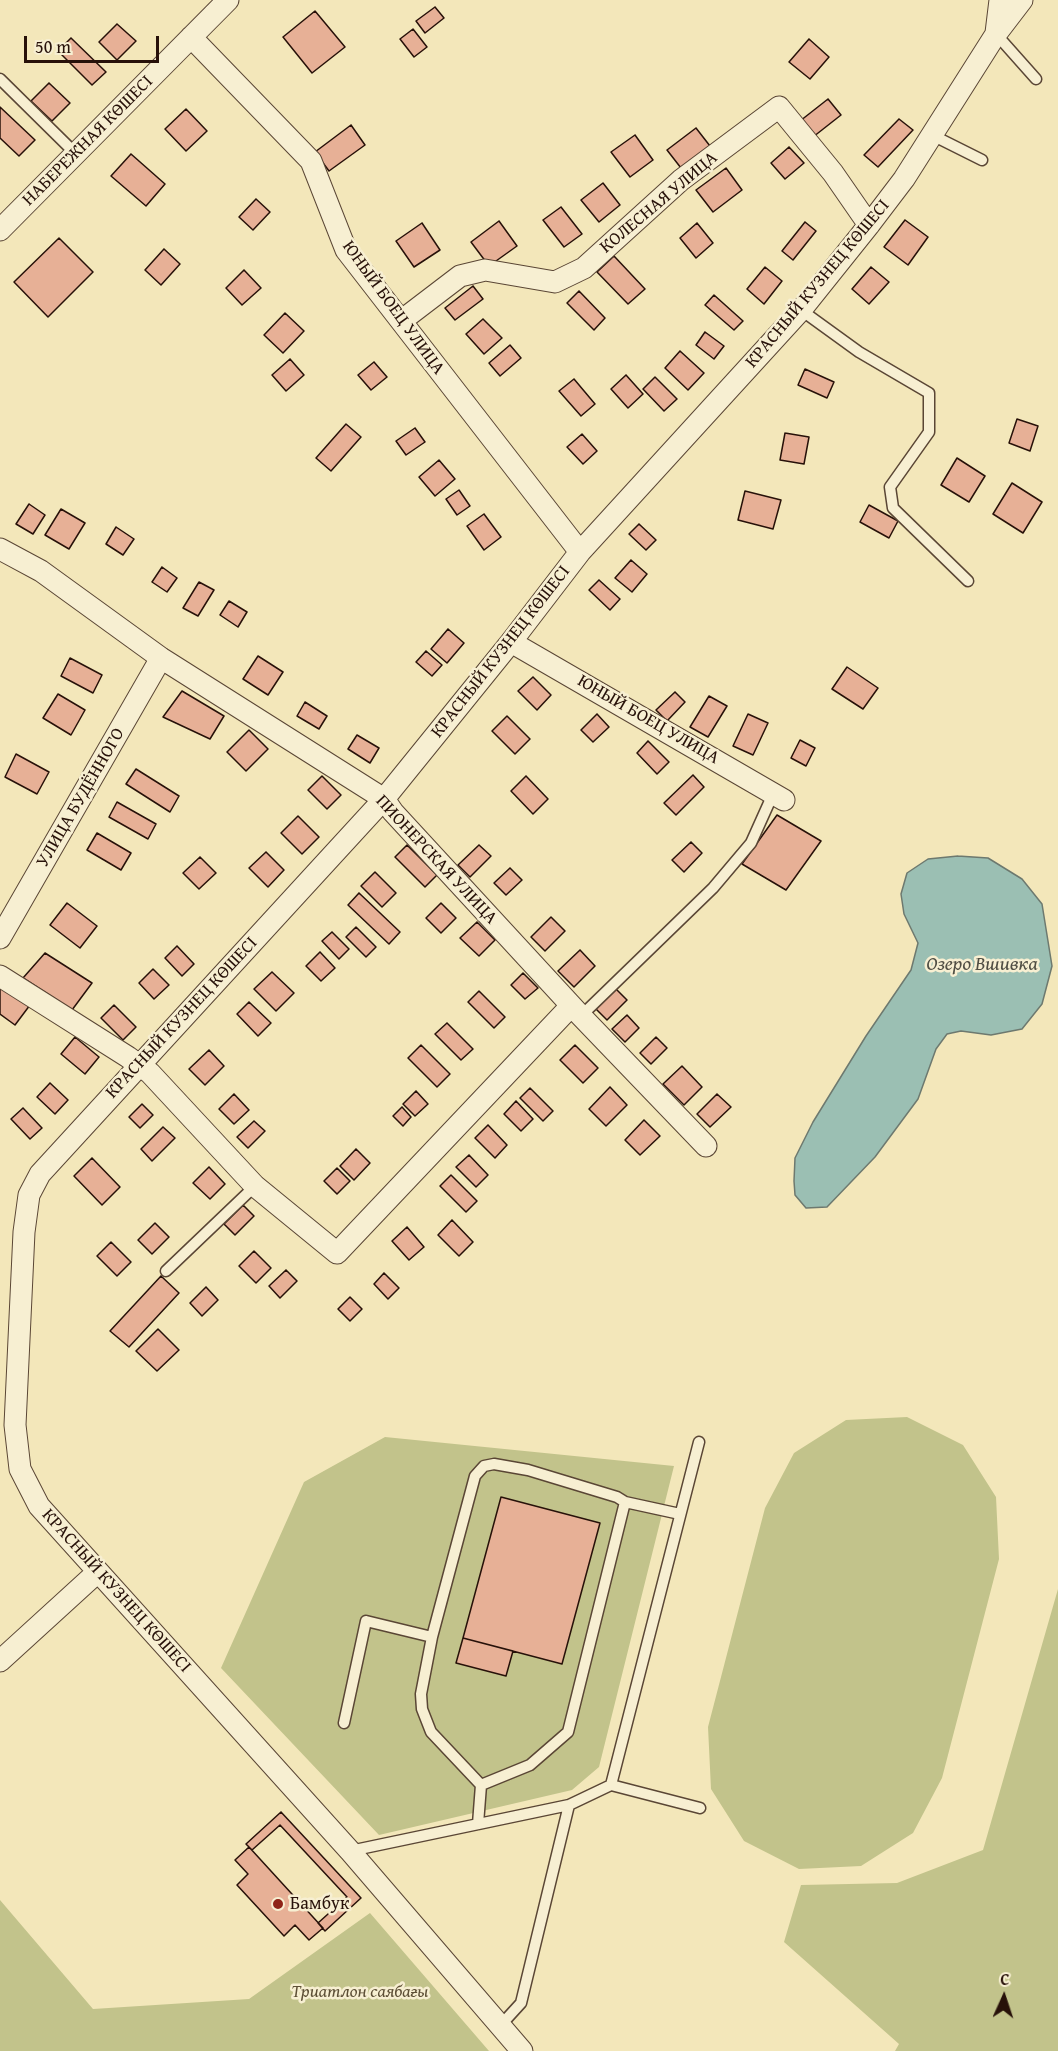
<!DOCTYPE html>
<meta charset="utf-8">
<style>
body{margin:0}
#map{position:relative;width:1058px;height:2051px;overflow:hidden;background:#f3e7ba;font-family:"Gentium Book Plus",serif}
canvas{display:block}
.north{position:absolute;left:974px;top:1967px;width:60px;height:60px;-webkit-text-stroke:4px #f7efd2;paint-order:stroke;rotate:3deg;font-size:16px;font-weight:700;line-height:24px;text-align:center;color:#271109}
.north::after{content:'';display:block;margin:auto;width:21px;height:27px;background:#271109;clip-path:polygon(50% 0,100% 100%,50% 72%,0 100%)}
.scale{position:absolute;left:24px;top:36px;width:135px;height:27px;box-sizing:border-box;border:3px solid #271109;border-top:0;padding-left:8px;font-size:18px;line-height:21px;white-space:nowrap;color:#271109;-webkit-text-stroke:4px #f7efd2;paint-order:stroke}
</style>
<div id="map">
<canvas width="1058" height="2051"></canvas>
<div class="north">С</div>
<div class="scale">50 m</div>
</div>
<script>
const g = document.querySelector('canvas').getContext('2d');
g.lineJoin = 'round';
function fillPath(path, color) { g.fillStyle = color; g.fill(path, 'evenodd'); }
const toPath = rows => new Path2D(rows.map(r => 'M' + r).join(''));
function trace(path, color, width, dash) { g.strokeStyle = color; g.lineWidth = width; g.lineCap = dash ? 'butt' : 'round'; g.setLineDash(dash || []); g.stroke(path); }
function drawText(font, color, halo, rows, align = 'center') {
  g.font = font + ' "Gentium Book Plus",serif'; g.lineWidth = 5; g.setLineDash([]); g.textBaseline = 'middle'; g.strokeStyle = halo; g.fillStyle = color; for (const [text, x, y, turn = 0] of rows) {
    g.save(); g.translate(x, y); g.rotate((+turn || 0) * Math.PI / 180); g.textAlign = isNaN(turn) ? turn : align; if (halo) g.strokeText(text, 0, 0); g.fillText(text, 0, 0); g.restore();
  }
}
fillPath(toPath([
 [907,1417,963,1445,996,1497,999,1559,942,1778,913,1833,861,1866,799,1869,744,1841,711,1789,708,1727,765,1508,794,1453,846,1420],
 [385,1437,674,1466,599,1767,572,1790,379,1835,221,1668,304,1482],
 [1058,1589,1058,2051,895,2051,899,2044,784,1942,801,1885,897,1883,983,1850],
 [0,1900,93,2009,249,1999,370,1913,489,2051,0,2051]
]), '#c2c38b');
const water = toPath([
 [958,856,988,858,1022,879,1042,904,1052,966,1042,1004,1022,1029,991,1035,961,1031,947,1034,936,1049,918,1099,875,1157,827,1207,806,1208,795,1195,794,1181,795,1158,813,1122,866,1036,911,970,918,943,904,914,901,894,907,873,928,859,958,856]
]);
fillPath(water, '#9bbfb3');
trace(water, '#6d796f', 1.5);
const building = toPath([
 [435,7,444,18,425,33,416,21,435,7],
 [315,11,345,47,312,73,283,37,315,11],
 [117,24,136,41,117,60,99,42,117,24],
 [413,29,427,47,414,57,400,39,413,29],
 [71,38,106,72,92,85,58,51,71,38],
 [809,39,829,57,810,79,789,62,809,39],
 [49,83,70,103,52,121,31,101,49,83],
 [828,99,841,115,813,137,800,121,828,99],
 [0,107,35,140,19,156,0,138,0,107],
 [186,109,207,131,186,151,165,129,186,109],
 [899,119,913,130,878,167,864,155,899,119],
 [351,125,365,145,329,171,315,152,351,125],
 [696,128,710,146,681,168,667,150,696,128],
 [635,135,653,160,630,177,611,152,635,135],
 [789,147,804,163,785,179,771,163,789,147],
 [131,154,165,184,146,206,111,176,131,154],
 [726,168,742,190,713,212,696,190,726,168],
 [603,183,620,205,599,222,581,200,603,183],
 [256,199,270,212,253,230,239,217,256,199],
 [561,207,582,234,564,247,543,220,561,207],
 [905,220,928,237,908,265,884,247,905,220],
 [499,221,517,246,489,266,471,242,499,221],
 [805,222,816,231,793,260,782,251,805,222],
 [422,223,440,250,414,267,396,241,422,223],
 [697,223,713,243,696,258,680,238,697,223],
 [59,238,93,272,48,317,14,282,59,238],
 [164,249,180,264,161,285,145,270,164,249],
 [614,256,645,289,628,304,597,272,614,256],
 [765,267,782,281,764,304,747,289,765,267],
 [871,267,889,282,869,304,852,289,871,267],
 [244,270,261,288,242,305,226,288,244,270],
 [473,286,483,299,455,320,445,308,473,286],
 [579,291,605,318,594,330,567,303,579,291],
 [714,295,743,321,734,330,705,305,714,295],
 [285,313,304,331,283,353,264,335,285,313],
 [483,319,502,338,484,354,466,334,483,319],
 [705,332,724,346,714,359,696,345,705,332],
 [510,345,521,358,500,376,489,363,510,345],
 [680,351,704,373,688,390,665,368,680,351],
 [290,359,304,375,286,391,272,375,290,359],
 [374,362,387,377,371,390,358,375,374,362],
 [805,369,834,382,827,398,798,385,805,369],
 [626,375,643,394,628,408,611,389,626,375],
 [655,377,677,399,664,411,643,389,655,377],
 [574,379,595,404,581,416,559,391,574,379],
 [1017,419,1038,426,1030,451,1009,443,1017,419],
 [346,424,361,437,331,471,316,458,346,424],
 [415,428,425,442,406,455,396,441,415,428],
 [785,433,809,437,804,464,780,460,785,433],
 [582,434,597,451,583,464,567,447,582,434],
 [957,458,985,476,969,502,941,485,957,458],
 [439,460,455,479,435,496,419,477,439,460],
 [1012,483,1042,502,1023,533,993,514,1012,483],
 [459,490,470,506,457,515,446,499,459,490],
 [745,491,781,500,773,529,738,520,745,491],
 [29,504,45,515,33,534,16,524,29,504],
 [869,505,898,521,889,538,860,522,869,505],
 [61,509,85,523,69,549,45,535,61,509],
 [484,514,501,537,484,550,467,526,484,514],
 [639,524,656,540,646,550,629,534,639,524],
 [116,527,134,539,123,555,106,544,116,527],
 [631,560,647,574,632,592,615,578,631,560],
 [162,567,177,578,167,592,152,582,162,567],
 [599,580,620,599,610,610,589,590,599,580],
 [199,582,214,590,198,616,183,608,199,582],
 [229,601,247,612,238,627,220,615,229,601],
 [448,629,464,643,447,663,431,649,448,629],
 [426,651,442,665,432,676,416,662,426,651],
 [258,656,283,672,268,695,243,679,258,656],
 [70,658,102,675,93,693,61,676,70,658],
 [847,667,878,688,863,709,832,689,847,667],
 [533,677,551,695,537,710,518,691,533,677],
 [182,691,224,716,210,739,163,717,182,691],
 [675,692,685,702,667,721,656,710,675,692],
 [58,694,85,710,71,735,43,718,58,694],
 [709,696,727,706,708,737,690,727,709,696],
 [305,702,327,716,319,729,297,716,305,702],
 [597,714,609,727,593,742,581,730,597,714],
 [748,714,768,723,753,755,733,746,748,714],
 [507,716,530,739,515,754,492,731,507,716],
 [249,730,268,749,246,771,227,752,249,730],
 [357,735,379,748,370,763,348,749,357,735],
 [800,740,815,748,806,766,791,758,800,740],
 [648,741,669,762,657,774,637,753,648,741],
 [16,754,49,772,37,794,5,777,16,754],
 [136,769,179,796,170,812,126,784,136,769],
 [693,775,704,787,676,815,664,803,693,775],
 [322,776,341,795,327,809,308,790,322,776],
 [526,776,548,799,533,814,511,791,526,776],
 [117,802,156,824,148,839,109,817,117,802],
 [777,815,821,841,786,890,742,864,777,815],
 [298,816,319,837,302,854,281,833,298,816],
 [97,833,131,853,121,870,87,850,97,833],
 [691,842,702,853,684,872,672,860,691,842],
 [407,845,437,875,425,887,395,857,407,845],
 [479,845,491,856,470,877,458,865,479,845],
 [266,852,284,870,268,887,249,868,266,852],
 [200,857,216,873,199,889,183,873,200,857],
 [510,868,522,880,506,895,494,883,510,868],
 [375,872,396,893,382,907,361,886,375,872],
 [359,893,400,932,389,944,348,905,359,893],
 [67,903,97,926,80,948,50,925,67,903],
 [441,903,456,918,441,933,426,918,441,903],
 [551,917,565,931,545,951,531,937,551,917],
 [477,922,495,940,479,956,460,938,477,922],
 [356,927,376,947,366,957,346,937,356,927],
 [332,932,349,949,339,959,322,941,332,932],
 [177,946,194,964,182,976,165,958,177,946],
 [580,950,595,966,574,987,558,971,580,950],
 [320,952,335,968,321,981,306,966,320,952],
 [45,953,92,983,72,1010,23,978,45,953],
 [153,969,169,985,154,999,139,983,153,969],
 [272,972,294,993,276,1011,254,989,272,972],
 [523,973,538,988,525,999,511,985,523,973],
 [0,988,30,1005,15,1025,0,1014,0,988],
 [615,988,627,1000,607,1020,595,1008,615,988],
 [479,991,505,1017,494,1028,468,1002,479,991],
 [249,1002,271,1023,258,1036,237,1014,249,1002],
 [114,1005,136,1027,123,1040,101,1018,114,1005],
 [627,1015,639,1028,625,1042,612,1029,627,1015],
 [447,1023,473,1049,461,1060,435,1034,447,1023],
 [75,1037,99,1057,85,1074,61,1054,75,1037],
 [656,1037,667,1048,651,1064,640,1053,656,1037],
 [421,1045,450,1074,437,1087,408,1058,421,1045],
 [575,1045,598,1068,583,1083,560,1060,575,1045],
 [209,1050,224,1066,205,1085,189,1069,209,1050],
 [682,1066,702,1087,684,1105,663,1084,682,1066],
 [50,1083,68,1100,55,1114,37,1097,50,1083],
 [610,1087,627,1105,606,1126,589,1109,610,1087],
 [530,1088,553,1111,543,1121,520,1098,530,1088],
 [416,1091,428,1104,415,1116,403,1104,416,1091],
 [234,1094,249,1110,234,1124,219,1109,234,1094],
 [717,1094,731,1107,710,1127,697,1114,717,1094],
 [516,1101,533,1119,521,1131,504,1114,516,1101],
 [142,1104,153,1115,140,1128,129,1117,142,1104],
 [402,1107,411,1117,403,1126,393,1116,402,1107],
 [23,1108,42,1128,30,1139,11,1119,23,1108],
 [644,1120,660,1136,640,1155,625,1140,644,1120],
 [254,1121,265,1131,248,1148,237,1137,254,1121],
 [488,1125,507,1145,495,1158,475,1138,488,1125],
 [163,1127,175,1138,152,1161,141,1149,163,1127],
 [356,1149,370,1163,354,1180,340,1166,356,1149],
 [469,1155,488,1175,476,1187,456,1167,469,1155],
 [92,1158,120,1187,102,1205,74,1176,92,1158],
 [209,1167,225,1184,210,1199,193,1183,209,1167],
 [337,1168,350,1181,337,1194,324,1181,337,1168],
 [451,1175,477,1201,466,1212,440,1186,451,1175],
 [243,1205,254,1216,235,1235,224,1224,243,1205],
 [452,1220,473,1242,459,1256,438,1235,452,1220],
 [155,1223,169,1237,152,1254,138,1240,155,1223],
 [407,1227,424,1247,409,1260,392,1241,407,1227],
 [111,1242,131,1262,117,1276,97,1256,111,1242],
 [254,1251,271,1268,256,1283,239,1266,254,1251],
 [286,1270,297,1281,280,1298,269,1286,286,1270],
 [384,1273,399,1288,388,1299,374,1284,384,1273],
 [161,1276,179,1293,129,1347,110,1331,161,1276],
 [206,1287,218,1300,202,1316,190,1303,206,1287],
 [350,1297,362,1309,350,1321,338,1309,350,1297],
 [158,1329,179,1350,157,1371,136,1351,158,1329],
 [501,1497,600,1523,562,1664,463,1638,501,1497],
 [463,1638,513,1651,506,1676,456,1663,463,1638],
 [281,1812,361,1898,325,1931,318,1923,347,1897,280,1825,252,1850,246,1844,281,1812],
 [249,1847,323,1928,309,1940,295,1925,284,1936,237,1885,248,1874,235,1860,249,1847]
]);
fillPath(building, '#e7b096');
trace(building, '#271109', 1.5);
const service = toPath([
 [996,34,1036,79],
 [0,79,76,154],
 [932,135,982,160],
 [801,310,859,352,929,393,929,432,890,487,893,508,968,581],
 [581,1016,713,888,751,843,773,794],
 [166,1271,255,1186],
 [625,1502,680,1514],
 [344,1723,366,1621,432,1637],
 [611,1785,700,1808],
 [478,1824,481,1785,431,1732,422,1709,421,1694,432,1637,475,1476,484,1466,494,1464,528,1470,617,1497,625,1502,568,1732,530,1765,481,1785],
 [350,1851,569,1805,611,1785,699,1442],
 [500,2026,521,2003,569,1805]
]);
const minor = toPath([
 [996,33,1000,0],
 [191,37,311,161,346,250,580,552],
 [0,230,228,0],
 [401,321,460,276,485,270,555,282,584,268,681,180,779,107,833,173,869,225],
 [0,549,41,571,161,658,384,799,393,812,581,1016,706,1146],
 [511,642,784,800],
 [0,938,161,658],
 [0,976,128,1057,150,1073,255,1186,337,1253,571,1006],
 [0,1661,91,1578,99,1573],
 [522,2051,350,1851,39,1506,20,1469,15,1425,24,1232,29,1195,40,1174,384,799,511,642,580,552,801,310,869,225,904,179,996,34,1022,0]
]);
trace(service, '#5a4635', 13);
trace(minor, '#5a4635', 23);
trace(service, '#f7efd2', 10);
trace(minor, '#f7efd2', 21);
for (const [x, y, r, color] of [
 [278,1904,6,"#8f2418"]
]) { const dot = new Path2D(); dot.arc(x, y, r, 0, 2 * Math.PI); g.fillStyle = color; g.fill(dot); trace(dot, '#f7efd2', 2); }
drawText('18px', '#271109', '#f7efd2', [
 ["НАБЕРЕЖНАЯ КӨШЕСІ",88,141,-45],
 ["КОЛЕСНАЯ УЛИЦА",659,203,-40],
 ["КРАСНЫЙ КУЗНЕЦ КӨШЕСІ",818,284,-50],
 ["ЮНЫЙ БОЕЦ УЛИЦА",393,308,54],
 ["КРАСНЫЙ КУЗНЕЦ КӨШЕСІ",501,652,-52],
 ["ЮНЫЙ БОЕЦ УЛИЦА",648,720,30],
 ["УЛИЦА БУДЁННОГО",81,798,-60],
 ["ПИОНЕРСКАЯ УЛИЦА",436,860,47],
 ["КРАСНЫЙ КУЗНЕЦ КӨШЕСІ",182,1018,-47],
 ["КРАСНЫЙ КУЗНЕЦ КӨШЕСІ",116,1591,48]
]);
drawText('18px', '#271109', '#f7efd2', [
 ["Бамбук",290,1904]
], 'left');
drawText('italic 18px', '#5d4f36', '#f7efd2', [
 ["Триатлон саябағы",360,1992]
]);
drawText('italic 20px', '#504e44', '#f7efd2', [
 ["Озеро Вшивка",982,965]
]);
</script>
